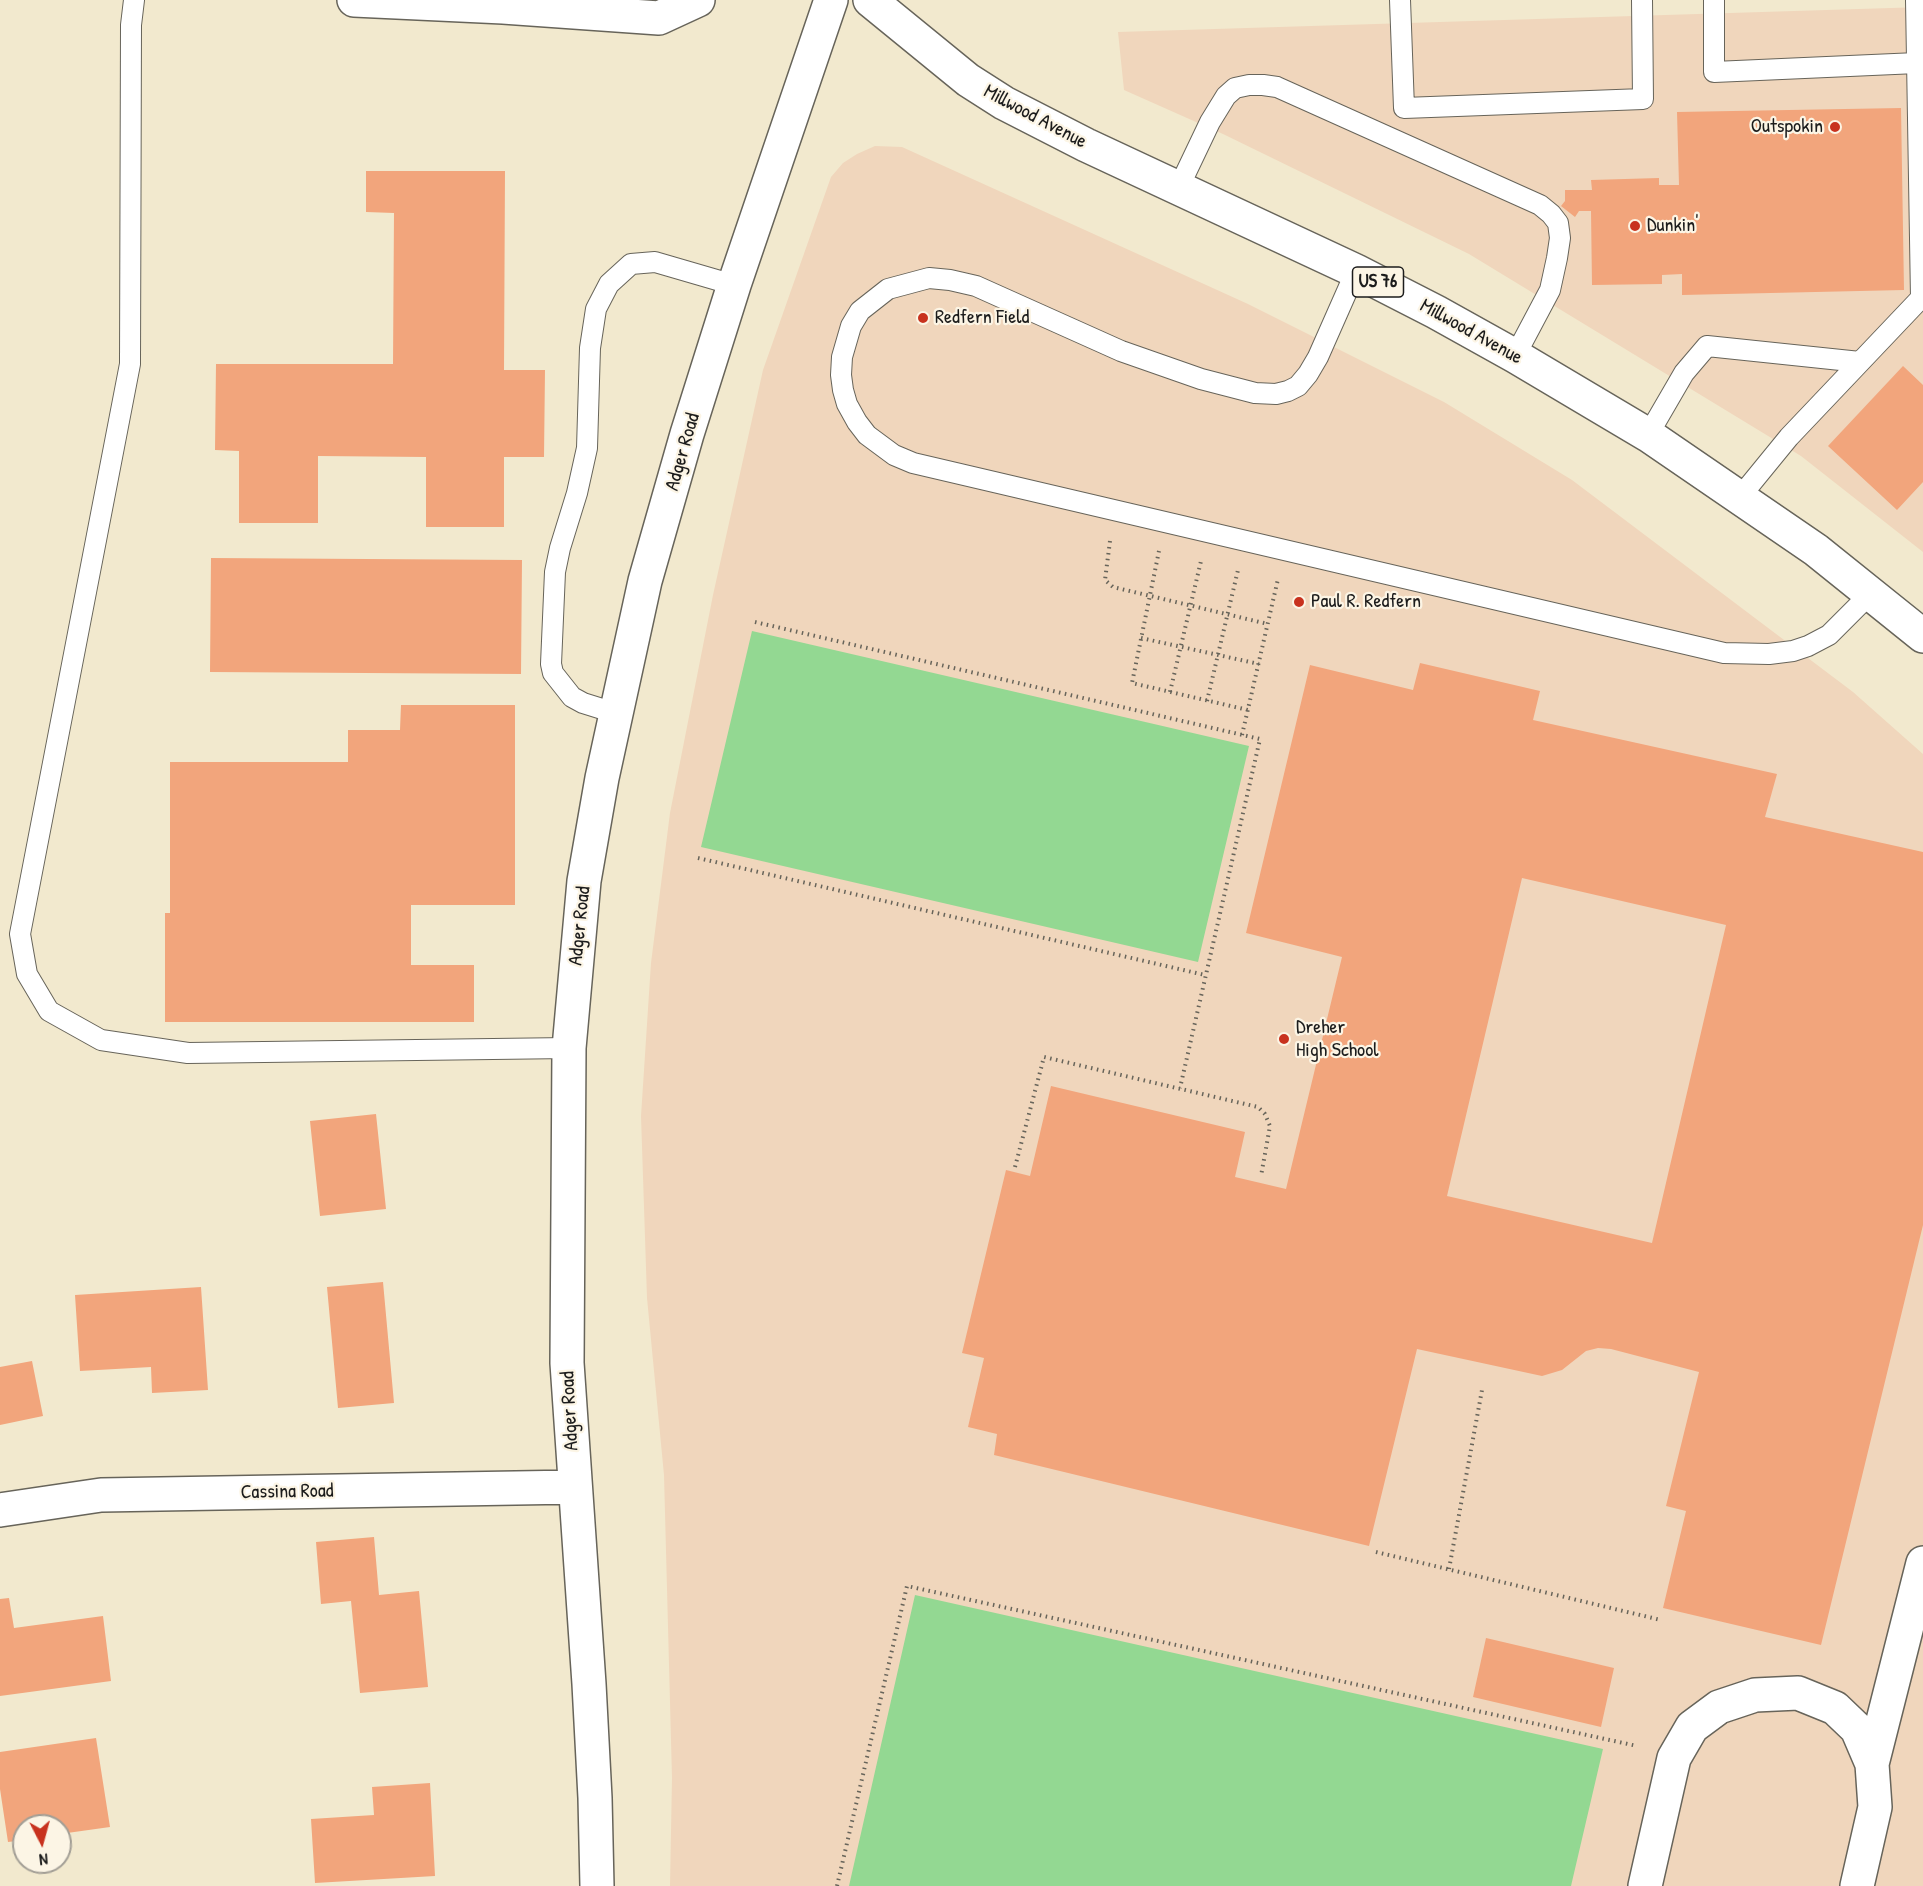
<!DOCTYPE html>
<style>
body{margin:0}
#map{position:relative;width:1923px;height:1886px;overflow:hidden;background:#f2e9ce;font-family:"Patrick Hand",sans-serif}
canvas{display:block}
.north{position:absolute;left:12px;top:1814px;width:60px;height:60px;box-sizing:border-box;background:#fcf5e5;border:2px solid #a29e95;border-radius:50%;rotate:174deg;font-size:16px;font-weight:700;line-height:24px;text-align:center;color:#1c1c1c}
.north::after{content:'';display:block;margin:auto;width:21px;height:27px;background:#c8321e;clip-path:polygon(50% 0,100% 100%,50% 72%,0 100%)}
</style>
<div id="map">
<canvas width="1923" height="1886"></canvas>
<div class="north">N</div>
</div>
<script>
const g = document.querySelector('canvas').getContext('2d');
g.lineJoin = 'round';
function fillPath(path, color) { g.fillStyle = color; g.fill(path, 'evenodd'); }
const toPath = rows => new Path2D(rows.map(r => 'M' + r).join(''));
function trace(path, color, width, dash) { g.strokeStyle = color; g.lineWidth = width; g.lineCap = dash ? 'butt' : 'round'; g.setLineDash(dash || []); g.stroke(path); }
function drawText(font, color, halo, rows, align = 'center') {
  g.font = font + ' "Patrick Hand",sans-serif'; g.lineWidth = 4.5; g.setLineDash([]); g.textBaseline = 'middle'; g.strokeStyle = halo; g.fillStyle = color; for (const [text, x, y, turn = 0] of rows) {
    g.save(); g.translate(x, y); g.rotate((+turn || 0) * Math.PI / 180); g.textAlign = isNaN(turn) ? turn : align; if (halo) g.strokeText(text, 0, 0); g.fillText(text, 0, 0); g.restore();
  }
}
fillPath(toPath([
 [1923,7,1923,552,1801,456,1469,254,1223,134,1124,90,1118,32],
 [875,146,902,147,1248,304,1444,402,1572,480,1853,692,1923,754,1923,1886,670,1886,672,1778,664,1475,647,1298,641,1116,651,963,670,813,713,595,763,370,831,177,843,163,857,154]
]), '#f0d6bc');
fillPath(toPath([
 [752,631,1249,746,1198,962,701,847],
 [915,1595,1603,1749,1571,1886,849,1886]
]), '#93d892');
fillPath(toPath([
 [1901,108,1904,290,1682,295,1682,274,1662,275,1662,284,1592,285,1591,211,1579,211,1575,217,1561,206,1565,201,1565,190,1592,190,1591,180,1659,178,1659,185,1679,185,1677,112],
 [366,171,505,171,504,370,545,370,544,457,504,457,504,527,426,527,426,457,318,456,318,523,239,523,239,451,215,450,216,364,393,364,394,213,366,212],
 [1903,366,1923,385,1923,482,1897,510,1828,446],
 [211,558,522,560,521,674,210,672],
 [1420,663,1540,691,1533,720,1777,774,1765,817,1923,852,1923,1225,1821,1645,1663,1608,1686,1511,1666,1506,1699,1372,1611,1349,1598,1348,1586,1351,1562,1370,1542,1376,1417,1349,1369,1546,994,1455,997,1434,968,1427,984,1358,962,1353,1006,1170,1030,1176,1051,1086,1245,1132,1235,1177,1286,1189,1342,957,1246,933,1310,665,1413,690],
 [1522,878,1726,925,1652,1243,1447,1196],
 [401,705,515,705,515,905,411,905,411,965,474,965,474,1022,165,1022,165,913,170,913,170,762,348,762,348,730,400,730],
 [376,1114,386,1209,320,1216,310,1121],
 [383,1282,394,1403,338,1408,327,1287],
 [201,1287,208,1390,152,1393,151,1367,80,1371,75,1295],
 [32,1361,43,1416,0,1425,0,1367],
 [374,1537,379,1595,419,1591,428,1687,360,1693,351,1601,321,1604,316,1542],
 [9,1598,14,1628,103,1616,111,1681,0,1696,0,1599],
 [1486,1638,1614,1668,1601,1727,1473,1697],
 [96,1738,110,1827,60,1834,60,1826,24,1826,24,1840,8,1842,0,1789,0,1752],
 [430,1783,435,1876,315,1883,311,1819,374,1815,372,1787]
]), '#f2a57c');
const service = toPath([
 [134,0,131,25,130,364,20,934,27,974,49,1011,101,1040,188,1053,569,1048],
 [1400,0,1404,108,1643,99,1642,0],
 [1714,0,1714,72,1917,63],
 [1179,187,1210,122,1226,96,1235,88,1249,85,1263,85,1277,87,1540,205,1551,214,1558,223,1560,238,1557,258,1550,290,1515,356],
 [1356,271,1318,357,1308,374,1298,386,1288,391,1276,394,1255,393,1201,379,1121,351,976,286,950,280,929,278,888,289,860,311,851,326,842,357,841,375,843,390,847,404,857,422,867,435,894,455,913,463,1724,653,1769,654,1793,651,1808,646,1829,635,1870,594],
 [1648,435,1684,373,1707,346,1860,362],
 [1740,497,1789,437,1921,298,1916,0],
 [615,713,583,703,572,697,553,673,551,664,555,572,560,548,577,493,587,448,590,348,596,309,609,284,631,264,655,262,734,285]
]);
const minor = toPath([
 [0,1510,101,1495,575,1487],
 [1872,1764,1923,1563],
 [597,1886,595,1798,589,1684,567,1363,569,1048,584,881,602,778,645,581,687,434,734,285,831,0],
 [1645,1886,1674,1758,1692,1727,1719,1707,1755,1695,1798,1693,1835,1708,1857,1729,1872,1764,1875,1807,1857,1886]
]);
const primary = toPath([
 [354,0,503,7,659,18,698,0],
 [870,0,968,80,1004,103,1086,145,1356,271,1436,312,1515,356,1648,435,1816,550,1923,636]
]);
trace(service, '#67645a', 22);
trace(minor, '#67645a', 36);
trace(primary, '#67645a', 36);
trace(toPath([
 [1110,541,1105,580,1113,587,1268,624],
 [1159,551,1132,683,1248,710],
 [755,622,1260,739,1180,1088],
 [1141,638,1259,664],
 [1170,692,1201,561],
 [1207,701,1238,570],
 [1242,735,1278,579],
 [698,858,1205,975],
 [1015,1167,1044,1057,1258,1107,1265,1114,1270,1126,1261,1176],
 [1376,1552,1661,1620],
 [1449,1569,1482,1390],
 [837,1886,907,1586,1637,1746]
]), '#67645a', 4, [1.5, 4.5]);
trace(service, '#fff', 20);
trace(minor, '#fff', 33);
trace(primary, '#fff', 33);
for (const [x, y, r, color] of [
 [1835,127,6,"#c8321e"],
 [1635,226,6,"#c8321e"],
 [923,318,6,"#c8321e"],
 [1299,602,6,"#c8321e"],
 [1284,1039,6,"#c8321e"]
]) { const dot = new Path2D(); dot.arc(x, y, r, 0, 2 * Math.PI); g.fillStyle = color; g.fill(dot); trace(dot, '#fcf5e5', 2); }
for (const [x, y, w] of [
 [1378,282,51]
]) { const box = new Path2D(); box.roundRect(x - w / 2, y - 15, w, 30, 4.5); g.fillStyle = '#fcf5e5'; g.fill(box); trace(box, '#1c1c1c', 1.5); }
drawText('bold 18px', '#1c1c1c', null, [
 ["US 76",1378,282]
]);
drawText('20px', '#1c1c1c', '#fcf5e5', [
 ["Millwood Avenue",1035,117,28],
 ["Millwood Avenue",1471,332,29],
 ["Adger Road",683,452,-74],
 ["Adger Road",580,926,-84],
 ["Adger Road",570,1411,-93],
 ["Cassina Road",287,1492,-1]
]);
drawText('20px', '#1c1c1c', '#fcf5e5', [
 ["Outspokin",1823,127,"right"],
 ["Dunkin'",1647,226],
 ["Redfern Field",935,318],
 ["Paul R. Redfern",1311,602],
 ["Dreher",1296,1028],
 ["High School",1296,1051]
], 'left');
</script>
